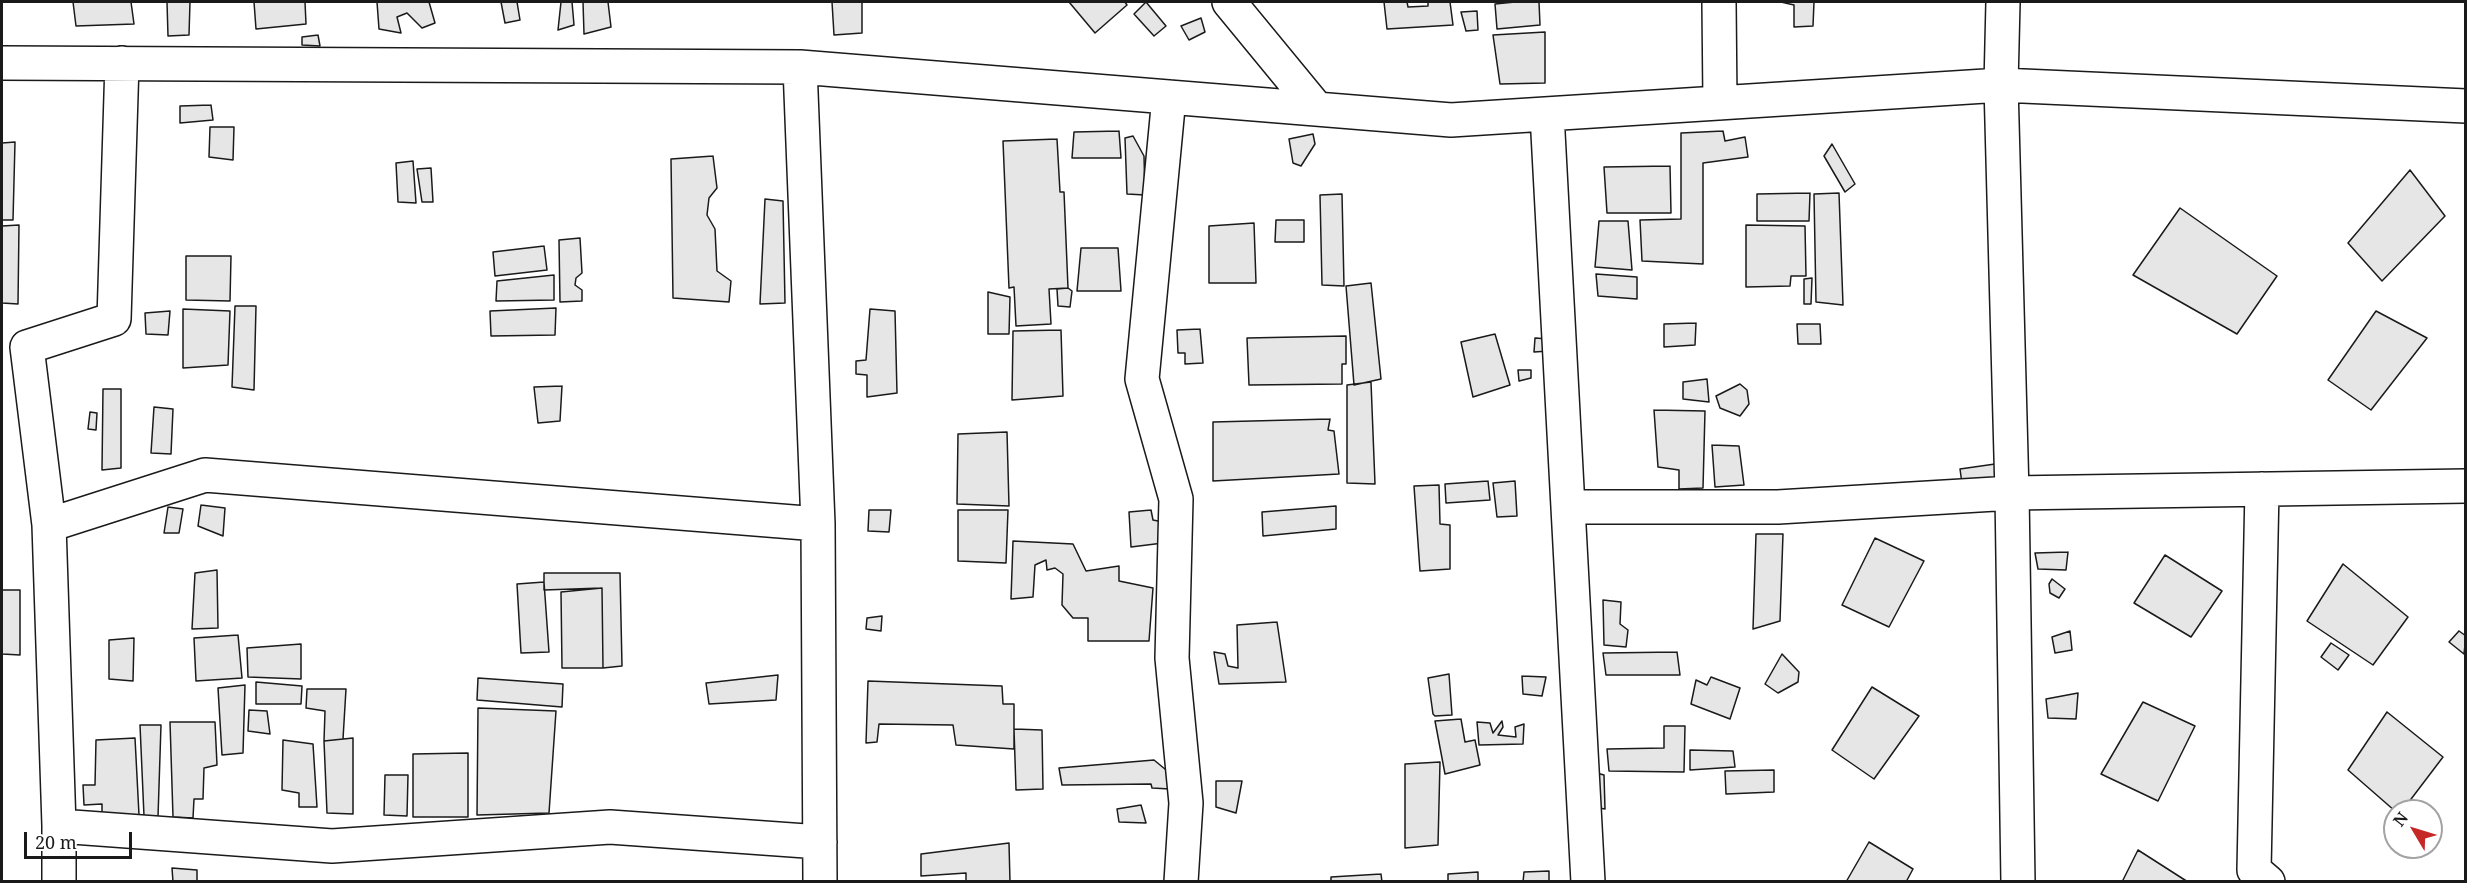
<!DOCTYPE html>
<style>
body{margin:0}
#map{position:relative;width:2467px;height:883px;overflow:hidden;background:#fff;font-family:"Noto Serif",serif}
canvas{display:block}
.frame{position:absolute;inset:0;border:3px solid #1a1a1a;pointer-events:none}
.north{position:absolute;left:2383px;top:799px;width:60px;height:60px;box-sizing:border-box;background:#fff;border:2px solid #a3a3a3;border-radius:50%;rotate:308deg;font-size:16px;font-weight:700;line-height:24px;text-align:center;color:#1a1a1a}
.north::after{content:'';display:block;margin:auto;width:21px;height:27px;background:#c62828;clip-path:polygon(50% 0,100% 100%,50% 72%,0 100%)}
.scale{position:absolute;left:24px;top:832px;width:108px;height:27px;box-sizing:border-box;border:3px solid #1a1a1a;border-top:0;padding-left:8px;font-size:18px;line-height:21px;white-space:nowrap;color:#1a1a1a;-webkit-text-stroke:4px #fff;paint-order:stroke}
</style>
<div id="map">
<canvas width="2467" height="883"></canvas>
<div class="frame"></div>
<div class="north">N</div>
<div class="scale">20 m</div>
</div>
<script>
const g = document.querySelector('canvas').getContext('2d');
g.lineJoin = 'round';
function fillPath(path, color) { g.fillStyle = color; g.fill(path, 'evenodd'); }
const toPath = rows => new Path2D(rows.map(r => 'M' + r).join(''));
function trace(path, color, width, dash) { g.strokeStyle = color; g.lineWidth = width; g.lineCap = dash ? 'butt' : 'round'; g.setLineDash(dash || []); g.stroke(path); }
const building = toPath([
 [73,2,131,2,134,24,76,26,73,2],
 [167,2,190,2,189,35,168,36,167,2],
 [254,2,305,2,306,24,256,29,254,2],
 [377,2,429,2,435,23,422,28,407,13,397,17,401,33,379,29,377,2],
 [501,2,517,2,520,20,505,23,501,2],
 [561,2,572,2,574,25,558,30,561,2],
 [583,2,608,2,611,27,584,34,583,2],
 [832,2,862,2,862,33,834,35,832,2],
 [1069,2,1125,2,1127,5,1095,33,1069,2],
 [1146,2,1166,26,1154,36,1134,14,1146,2],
 [1384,2,1407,2,1408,7,1428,6,1428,2,1450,2,1453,25,1387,29,1384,2],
 [1515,2,1539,2,1540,25,1497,29,1495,4,1515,2],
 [1781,2,1814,2,1813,26,1794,27,1794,5,1781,2],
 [1477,11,1478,30,1466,31,1461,12,1477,11],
 [1201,18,1205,32,1189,40,1181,26,1201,18],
 [1545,32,1545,83,1500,84,1493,35,1545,32],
 [318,35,320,46,302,45,302,37,318,35],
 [211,105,213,120,180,123,180,106,211,105],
 [210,127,234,127,233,160,209,157,210,127],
 [1119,131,1121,158,1072,158,1074,132,1119,131],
 [1723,131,1725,141,1745,137,1748,157,1703,163,1703,264,1642,261,1640,220,1681,219,1681,133,1723,131],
 [1313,134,1315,144,1301,166,1293,163,1289,139,1313,134],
 [1133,136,1144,156,1145,195,1127,194,1125,138,1133,136],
 [1057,139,1060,192,1064,192,1068,288,1049,289,1051,324,1016,326,1014,287,1009,288,1003,141,1057,139],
 [15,142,13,220,2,220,2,143,15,142],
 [1832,144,1855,184,1845,192,1824,156,1832,144],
 [713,156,717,188,709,198,707,215,715,229,717,271,731,281,729,302,673,298,671,159,713,156],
 [413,161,416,203,398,202,396,163,413,161],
 [1670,166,1671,213,1607,213,1604,167,1670,166],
 [431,168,433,202,422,202,417,169,431,168],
 [2410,170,2445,216,2382,281,2348,243,2410,170],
 [1810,193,1809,221,1757,221,1757,194,1810,193],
 [1839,193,1843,305,1816,302,1814,194,1839,193],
 [1342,194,1344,286,1322,285,1320,195,1342,194],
 [765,199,783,201,785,303,760,304,765,199],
 [2180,208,2277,276,2237,334,2133,275,2180,208],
 [1276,220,1304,220,1304,242,1275,242,1276,220],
 [1599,221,1628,221,1632,270,1595,267,1599,221],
 [1254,223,1256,283,1209,283,1209,226,1254,223],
 [19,225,18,304,2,303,2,226,19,225],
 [1746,225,1805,226,1806,276,1791,276,1790,286,1746,287,1746,225],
 [580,238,582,273,576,278,575,285,582,290,582,301,560,302,559,240,580,238],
 [544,246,547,270,495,276,493,252,544,246],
 [1081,248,1118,248,1121,291,1077,291,1081,248],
 [186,256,231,256,230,301,186,300,186,256],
 [1596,274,1637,277,1637,299,1598,296,1596,274],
 [554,275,554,300,496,301,497,281,554,275],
 [1812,278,1811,304,1804,304,1804,279,1812,278],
 [1371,283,1381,379,1354,385,1346,286,1371,283],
 [1068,288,1072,291,1070,307,1058,306,1057,289,1068,288],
 [988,292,1010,297,1009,334,988,334,988,292],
 [235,306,256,306,254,390,232,387,235,306],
 [556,308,555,335,491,336,490,311,556,308],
 [183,309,230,311,228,365,183,368,183,309],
 [870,309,895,311,897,393,867,397,867,375,856,374,856,361,866,360,870,309],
 [170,311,168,335,146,334,145,313,170,311],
 [2376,311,2427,338,2371,410,2328,380,2376,311],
 [1696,323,1695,345,1664,347,1664,324,1696,323],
 [1797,324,1820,324,1821,344,1798,344,1797,324],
 [1200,329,1203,363,1185,364,1185,353,1178,353,1177,330,1200,329],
 [1061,330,1063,396,1012,400,1013,331,1061,330],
 [1495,334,1510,385,1473,397,1461,342,1495,334],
 [1346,336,1346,364,1342,364,1342,384,1249,385,1247,338,1346,336],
 [1535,338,1549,339,1549,351,1534,352,1535,338],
 [1518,370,1531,370,1531,378,1519,381,1518,370],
 [1707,379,1709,402,1683,399,1683,382,1707,379],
 [1371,382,1375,484,1347,483,1347,385,1371,382],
 [1740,384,1747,390,1749,404,1740,416,1720,408,1716,396,1740,384],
 [562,386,560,421,538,423,534,387,562,386],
 [103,389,121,389,121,468,102,470,103,389],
 [154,407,173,409,171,454,151,453,154,407],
 [1654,410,1705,411,1703,488,1679,489,1679,470,1658,467,1654,410],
 [90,412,97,413,96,430,88,429,90,412],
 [1330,419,1328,430,1334,431,1339,474,1213,481,1213,422,1330,419],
 [1007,432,1009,506,957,504,958,434,1007,432],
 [1712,445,1739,446,1744,485,1715,487,1712,445],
 [1995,464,1998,487,1963,491,1960,469,1995,464],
 [1488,481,1490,500,1446,503,1445,484,1488,481],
 [1515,481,1517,516,1497,517,1493,483,1515,481],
 [1439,485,1440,524,1450,525,1450,569,1420,571,1414,486,1439,485],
 [201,505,225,508,223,536,198,526,201,505],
 [1336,506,1336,529,1263,536,1262,512,1336,506],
 [168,507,183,509,179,533,164,533,168,507],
 [869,510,891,510,889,532,868,531,869,510],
 [958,510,1008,510,1006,563,958,561,958,510],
 [1151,510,1153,520,1163,522,1163,543,1131,547,1129,512,1151,510],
 [1756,534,1783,534,1780,621,1753,629,1756,534],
 [1875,538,1924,561,1889,627,1842,605,1875,538],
 [1013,541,1073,544,1086,571,1119,566,1119,581,1153,588,1149,641,1088,641,1088,618,1073,618,1062,605,1063,574,1055,568,1047,570,1046,560,1035,565,1033,597,1011,599,1013,541],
 [2068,552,2066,570,2038,569,2035,553,2068,552],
 [2165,555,2222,591,2191,637,2134,603,2165,555],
 [2343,564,2408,617,2373,665,2307,621,2343,564],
 [217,570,218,628,192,629,195,573,217,570],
 [544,573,620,573,622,666,603,668,602,588,544,590,544,573],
 [2052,579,2065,589,2059,598,2050,593,2049,584,2052,579],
 [544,582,549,652,521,653,517,584,544,582],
 [602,588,603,668,562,668,561,592,602,588],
 [2,590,20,590,20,655,2,654,2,590],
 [1603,600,1621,602,1620,624,1628,630,1626,647,1604,645,1603,600],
 [882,616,881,631,866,629,867,618,882,616],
 [1277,622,1286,682,1219,684,1214,652,1225,654,1228,666,1238,668,1237,625,1277,622],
 [2070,631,2072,650,2055,653,2052,637,2070,631],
 [2459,631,2466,636,2464,654,2449,642,2459,631],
 [238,635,242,678,196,681,194,638,238,635],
 [134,638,133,681,109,679,109,640,134,638],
 [2331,643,2349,655,2338,670,2321,657,2331,643],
 [301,644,301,679,248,677,247,648,301,644],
 [1677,652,1680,675,1606,675,1603,653,1677,652],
 [1782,654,1799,672,1798,682,1778,693,1765,684,1782,654],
 [1449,674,1452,715,1435,716,1433,714,1428,678,1449,674],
 [778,675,776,700,709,704,706,683,778,675],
 [1522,676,1546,677,1542,696,1523,694,1522,676],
 [1711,677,1740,688,1730,719,1691,704,1696,680,1707,685,1711,677],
 [478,678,563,684,562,707,477,700,478,678],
 [868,681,1002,686,1003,704,1014,704,1014,749,956,745,953,725,879,724,877,742,866,743,868,681],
 [256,682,302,686,301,704,256,704,256,682],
 [245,685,243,753,222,755,218,688,245,685],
 [1872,687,1919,716,1874,779,1832,750,1872,687],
 [307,689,346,689,343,739,324,741,325,711,306,708,307,689],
 [2078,693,2076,719,2048,718,2046,699,2078,693],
 [2143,702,2195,726,2158,801,2101,774,2143,702],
 [478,708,556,711,549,813,477,815,478,708],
 [249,710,267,711,270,734,248,731,249,710],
 [2387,712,2443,757,2402,811,2395,811,2348,770,2387,712],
 [1461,719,1465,742,1475,740,1480,765,1445,774,1435,721,1461,719],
 [1502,721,1503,727,1498,735,1516,737,1515,727,1524,724,1523,744,1479,745,1477,722,1490,723,1493,733,1502,721],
 [170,722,215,722,217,765,204,768,203,799,194,799,193,818,173,817,170,722],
 [140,725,161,725,158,817,144,816,140,725],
 [1664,726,1685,726,1684,772,1609,771,1607,749,1664,748,1664,726],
 [1014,729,1042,730,1043,789,1016,790,1014,729],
 [135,738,139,815,102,817,102,804,84,805,83,785,95,785,96,740,135,738],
 [353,738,353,814,327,813,324,741,353,738],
 [283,740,313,744,317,807,299,807,299,793,282,790,283,740],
 [1690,750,1733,751,1735,767,1690,770,1690,750],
 [468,753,468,817,413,817,413,754,468,753],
 [1154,760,1171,774,1170,789,1152,788,1151,784,1062,785,1059,768,1154,760],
 [1440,762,1438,845,1405,848,1405,764,1440,762],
 [1774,770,1774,792,1726,794,1725,771,1774,770],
 [1589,771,1604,775,1605,809,1587,806,1589,771],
 [385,775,408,775,407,816,384,815,385,775],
 [1216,781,1242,781,1236,813,1216,807,1216,781],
 [1141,805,1146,823,1119,822,1117,809,1141,805],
 [1869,842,1913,869,1906,882,1846,882,1869,842],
 [1009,843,1010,882,966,882,966,873,921,876,921,854,1009,843],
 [2138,850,2188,882,2122,882,2138,850],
 [172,868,197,870,197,882,173,882,172,868],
 [1549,871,1549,882,1523,882,1524,872,1549,871],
 [1478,872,1478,882,1448,882,1448,874,1478,872],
 [1381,874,1382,882,1331,882,1331,877,1381,874]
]);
fillPath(building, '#e6e6e6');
trace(building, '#1a1a1a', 1.5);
const street = toPath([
 [1229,2,1317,109],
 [1719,2,1720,103],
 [2003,2,2001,85,2012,493,2018,882],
 [2,63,800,67,1451,120,2001,85,2466,106],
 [800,67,818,524,820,882],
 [1169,97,1142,379,1176,499,1172,658,1186,803,1181,882],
 [1547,114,1588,882],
 [2262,489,2254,870,2268,882],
 [1568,507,1778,507,2012,493,2466,486],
 [49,525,205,475,818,524],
 [59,826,332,846,610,827,820,842],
 [59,882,59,826,49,525,27,347,114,319,122,63]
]);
trace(street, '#1a1a1a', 36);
trace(street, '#fff', 33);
</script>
